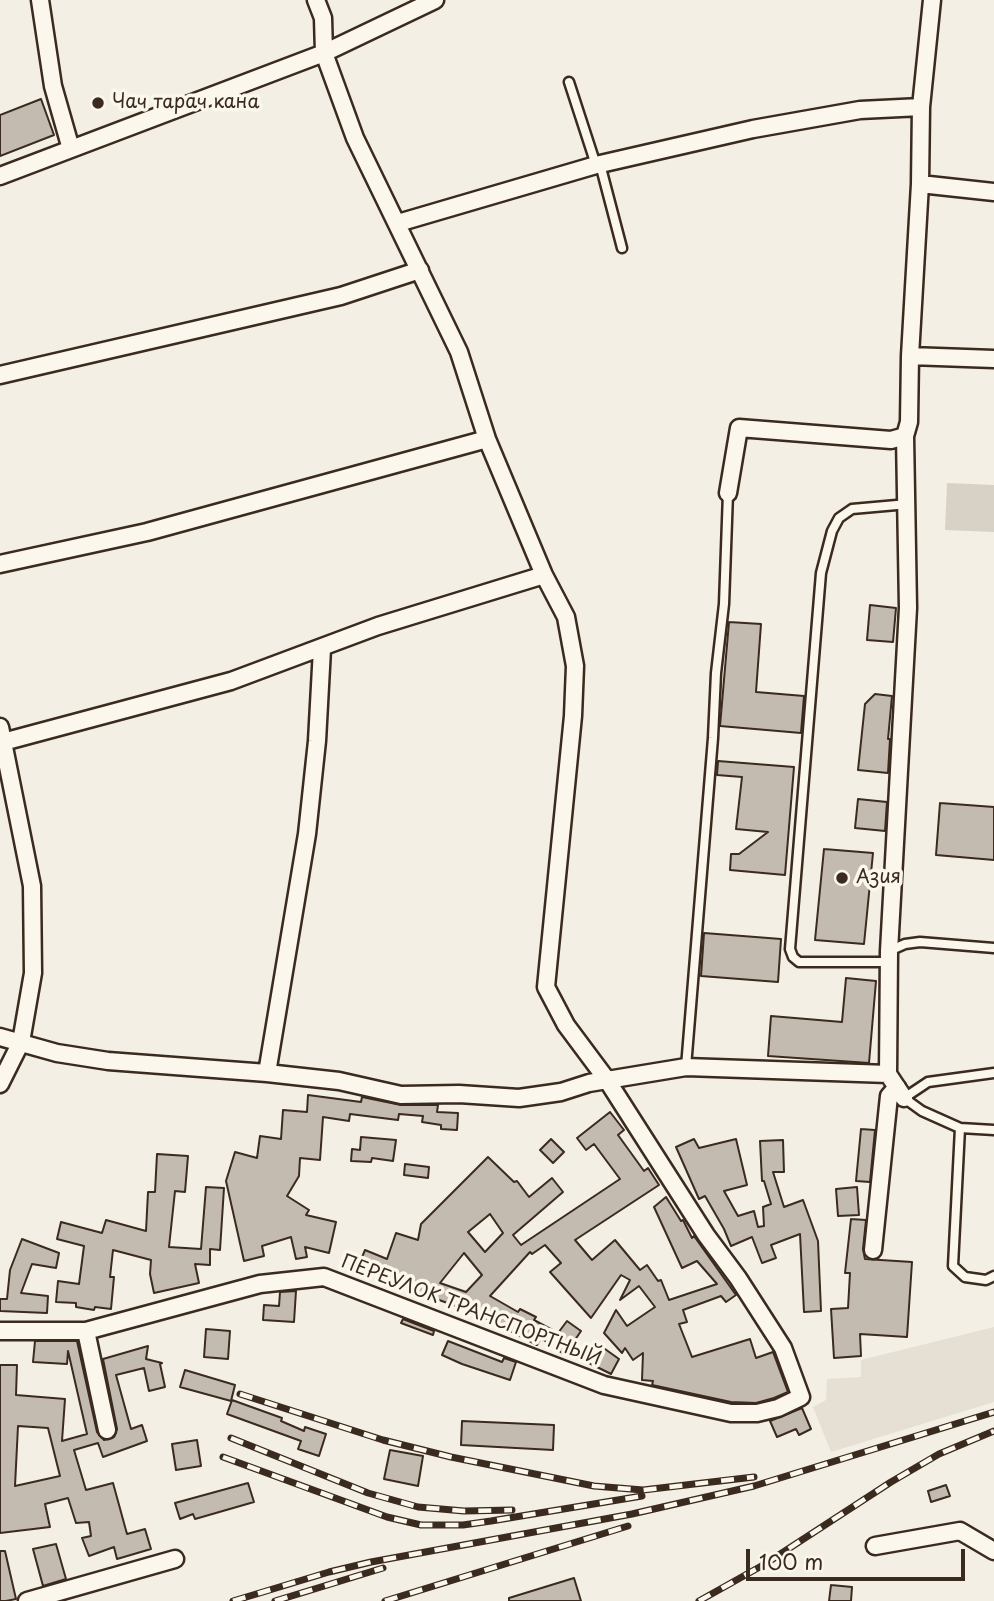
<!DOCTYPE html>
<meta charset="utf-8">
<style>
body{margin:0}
#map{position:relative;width:994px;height:1601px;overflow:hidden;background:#f3efe4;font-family:"Playpen Sans",sans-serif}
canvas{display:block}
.scale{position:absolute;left:746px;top:1549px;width:219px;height:32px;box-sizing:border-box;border:4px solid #3b2a1e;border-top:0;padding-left:9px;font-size:21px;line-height:24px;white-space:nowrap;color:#3b2a1e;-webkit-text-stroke:5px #fbf7ec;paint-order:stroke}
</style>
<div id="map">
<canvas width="994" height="1601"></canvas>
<div class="scale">100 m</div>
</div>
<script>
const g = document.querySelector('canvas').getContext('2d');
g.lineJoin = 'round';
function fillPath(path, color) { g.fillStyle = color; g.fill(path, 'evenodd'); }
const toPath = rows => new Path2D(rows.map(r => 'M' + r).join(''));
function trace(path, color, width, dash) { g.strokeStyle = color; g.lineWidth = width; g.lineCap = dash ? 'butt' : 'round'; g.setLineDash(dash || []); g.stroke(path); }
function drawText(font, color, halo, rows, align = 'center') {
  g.font = font + ' "Playpen Sans",sans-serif'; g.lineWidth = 7; g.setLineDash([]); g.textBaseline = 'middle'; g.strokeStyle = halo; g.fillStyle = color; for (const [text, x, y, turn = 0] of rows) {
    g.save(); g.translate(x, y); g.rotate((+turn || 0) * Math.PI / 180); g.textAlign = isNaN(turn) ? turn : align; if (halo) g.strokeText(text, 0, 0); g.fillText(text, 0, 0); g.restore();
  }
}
fillPath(toPath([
 [994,1327,994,1402,831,1452,813,1407,826,1400,827,1379,861,1377,861,1360]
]), '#e5dfd4');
fillPath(toPath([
 [947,483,994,485,994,532,945,530]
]), '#d8d1c6');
const building = toPath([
 [41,99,54,135,0,156,0,115,41,99],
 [870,605,896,608,893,642,867,640,870,605],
 [729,622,761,624,756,692,804,696,801,733,720,726,729,622],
 [875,694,892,696,888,739,890,739,888,773,858,770,865,704,875,694],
 [718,761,794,767,785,875,730,870,731,854,739,854,768,832,736,829,742,777,717,775,718,761],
 [858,799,887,802,885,831,855,828,858,799],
 [940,803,994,807,994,860,936,855,940,803],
 [824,849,873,853,864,944,815,940,824,849],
 [704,933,781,939,778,982,701,976,704,933],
 [846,978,876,981,869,1063,768,1056,771,1016,842,1022,846,978],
 [308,1095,361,1102,362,1097,401,1105,438,1105,437,1112,458,1113,457,1130,441,1129,441,1125,422,1122,423,1116,399,1114,398,1120,350,1114,349,1121,323,1117,320,1160,300,1158,299,1176,287,1196,309,1210,306,1215,336,1222,329,1253,305,1247,307,1257,296,1259,291,1237,262,1246,264,1256,244,1261,226,1181,235,1152,257,1158,260,1136,281,1139,283,1110,307,1112,308,1095],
 [610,1112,624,1130,618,1135,644,1171,648,1168,659,1185,575,1240,592,1260,615,1240,640,1270,647,1265,658,1281,661,1280,669,1300,717,1284,697,1261,682,1268,654,1207,666,1197,681,1221,683,1220,692,1238,694,1236,736,1295,726,1302,721,1296,683,1310,687,1322,679,1324,692,1357,750,1339,756,1358,773,1352,788,1392,774,1398,756,1403,731,1402,652,1385,653,1381,642,1380,643,1353,633,1360,625,1348,622,1353,604,1333,616,1310,627,1326,655,1307,639,1286,620,1300,630,1280,621,1275,591,1318,550,1272,561,1263,545,1245,532,1254,530,1252,490,1296,518,1312,520,1309,536,1317,534,1320,558,1333,567,1321,581,1331,565,1355,541,1338,537,1345,478,1314,403,1287,404,1285,358,1267,365,1250,387,1259,396,1233,418,1240,421,1224,488,1157,514,1182,517,1181,529,1197,552,1178,563,1192,513,1235,521,1245,620,1179,594,1144,586,1150,577,1138,610,1112],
 [490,1214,503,1233,485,1252,468,1232,490,1214],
 [464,1253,482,1275,466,1292,440,1283,464,1253],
 [861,1129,875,1130,870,1182,856,1181,861,1129],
 [361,1137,396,1140,393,1161,372,1158,371,1162,351,1161,352,1149,360,1150,361,1137],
 [551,1139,564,1152,553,1163,540,1150,551,1139],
 [694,1139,699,1148,736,1139,747,1185,724,1191,738,1216,754,1211,758,1227,764,1226,763,1207,771,1204,764,1181,762,1181,760,1141,783,1140,784,1172,773,1172,784,1207,803,1200,818,1241,821,1311,804,1312,800,1234,771,1245,776,1258,762,1263,752,1237,731,1246,724,1229,705,1196,699,1199,676,1147,694,1139],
 [157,1154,188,1156,185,1192,175,1191,169,1247,201,1249,206,1187,224,1188,220,1250,210,1249,210,1265,195,1264,199,1283,154,1293,150,1274,151,1260,113,1250,110,1277,114,1277,111,1309,95,1307,94,1310,76,1307,76,1303,56,1302,58,1281,79,1284,84,1246,57,1239,61,1222,102,1233,106,1220,146,1231,148,1192,155,1192,157,1154],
 [405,1164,429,1167,428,1178,404,1175,405,1164],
 [857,1187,859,1215,838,1216,836,1189,857,1187],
 [851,1219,866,1220,863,1249,865,1259,912,1262,907,1337,860,1334,861,1356,834,1358,831,1309,848,1308,850,1273,845,1273,851,1219],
 [22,1239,59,1253,56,1268,32,1264,21,1293,48,1296,47,1313,0,1311,0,1299,7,1299,10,1270,22,1239],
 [296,1291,294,1322,263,1320,264,1305,279,1306,280,1292,296,1291],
 [403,1319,434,1331,433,1335,401,1323,403,1319],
 [206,1329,230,1331,228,1359,204,1357,206,1329],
 [35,1341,77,1341,97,1432,104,1440,114,1437,117,1429,103,1359,148,1346,146,1359,162,1363,160,1364,165,1387,149,1391,144,1368,116,1375,131,1429,142,1425,147,1441,103,1457,98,1443,74,1450,86,1490,113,1483,127,1534,145,1529,151,1549,117,1559,114,1547,89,1556,82,1538,91,1536,89,1522,76,1523,68,1498,45,1504,50,1527,0,1533,0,1365,17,1365,16,1395,65,1399,62,1441,87,1434,68,1351,67,1364,33,1362,35,1341],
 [18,1426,48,1428,60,1476,15,1486,18,1426],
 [448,1341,502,1362,504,1358,516,1362,510,1380,462,1364,442,1355,448,1341],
 [598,1344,619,1359,611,1374,589,1363,598,1344],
 [185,1370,235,1385,231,1401,180,1387,185,1370],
 [232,1400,282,1418,281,1421,304,1431,305,1427,326,1434,319,1456,298,1449,301,1441,227,1414,232,1400],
 [802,1408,811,1429,799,1435,796,1429,777,1437,770,1421,802,1408],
 [462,1421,554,1425,553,1450,461,1445,462,1421],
 [197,1440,201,1466,176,1470,172,1444,197,1440],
 [390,1450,423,1456,418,1486,384,1479,390,1450],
 [248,1483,254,1502,195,1519,193,1514,180,1519,175,1503,248,1483],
 [946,1485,950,1496,931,1502,928,1491,946,1485],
 [56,1544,66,1579,43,1586,33,1549,56,1544],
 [0,1551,5,1551,16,1599,6,1601,0,1601,0,1551],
 [574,1578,581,1601,509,1601,509,1598,574,1578],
 [831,1585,852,1587,851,1601,829,1601,831,1585]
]);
fillPath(building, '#c3bbb0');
trace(building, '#3b2a1e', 2);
const lane = toPath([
 [569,82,596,165],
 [600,164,622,248],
 [889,951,905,944,920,942,994,948],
 [889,962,799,962,793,957,790,949,821,573,832,531,839,518,852,509,908,504],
 [686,1067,713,738,716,673,724,604,728,493],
 [994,1073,928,1082,904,1098,922,1111,960,1128,994,1130],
 [960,1128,953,1266,965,1277,986,1280,994,1276]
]);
const street = toPath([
 [40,0,53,86,71,149],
 [0,176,324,53,435,0],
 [920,184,994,192],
 [398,223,596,165,753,129,860,110,921,107],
 [910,356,994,359],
 [0,375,341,296,420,270],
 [728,493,739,428,891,440,905,436],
 [0,564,147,532,487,439],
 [0,727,32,886,33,973,21,1042,0,1084],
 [0,741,3,742,231,681,378,626,544,575],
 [0,1037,57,1053,108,1061,267,1073,339,1081,401,1095,459,1094,519,1098,561,1092,589,1083,686,1067,888,1074],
 [267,1073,307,834,317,741,322,649],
 [904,1098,888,1074,889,951,908,608,905,436,909,422,910,356,920,184,921,107,932,0],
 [873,1250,889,1096,897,1087],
 [0,1331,86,1331,260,1284,324,1277,604,1385,731,1413,757,1413,778,1408,801,1397,783,1348,738,1278,706,1235,607,1080,566,1025,546,987,573,716,575,666,566,617,544,575,487,439,459,352,355,138,324,53,323,18,316,0],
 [86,1331,107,1430],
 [875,1546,960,1531,994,1551],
 [27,1601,175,1559]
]);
trace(lane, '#3b2a1e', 13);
trace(street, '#3b2a1e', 21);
trace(lane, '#fbf7ec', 8);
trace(street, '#fbf7ec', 16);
const rail = toPath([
 [240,1394,383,1440,451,1457,594,1486,643,1490,754,1477],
 [231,1438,368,1493,418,1507,464,1511,512,1510],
 [223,1457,387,1517,421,1525,463,1525,491,1521,642,1496],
 [233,1601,329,1572,371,1562,632,1514,754,1486,994,1412],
 [275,1601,383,1568],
 [385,1601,628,1526],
 [699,1601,765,1564,891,1482,939,1454,994,1431]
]);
trace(rail, '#3b2a1e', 7);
trace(rail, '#fbf7ec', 4.5, [13]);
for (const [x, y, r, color] of [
 [98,103,7,"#3b2a1e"],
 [842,878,7,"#3b2a1e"]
]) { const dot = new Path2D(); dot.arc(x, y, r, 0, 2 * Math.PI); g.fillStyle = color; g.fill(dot); trace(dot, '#fbf7ec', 2.5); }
drawText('19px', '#3b2a1e', '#fbf7ec', [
 ["Чач тарач кана",112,103],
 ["Азия",856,878]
], 'left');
drawText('19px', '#3b2a1e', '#fbf7ec', [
 ["ПЕРЕУЛОК ТРАНСПОРТНЫЙ",471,1311,21]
]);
</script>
